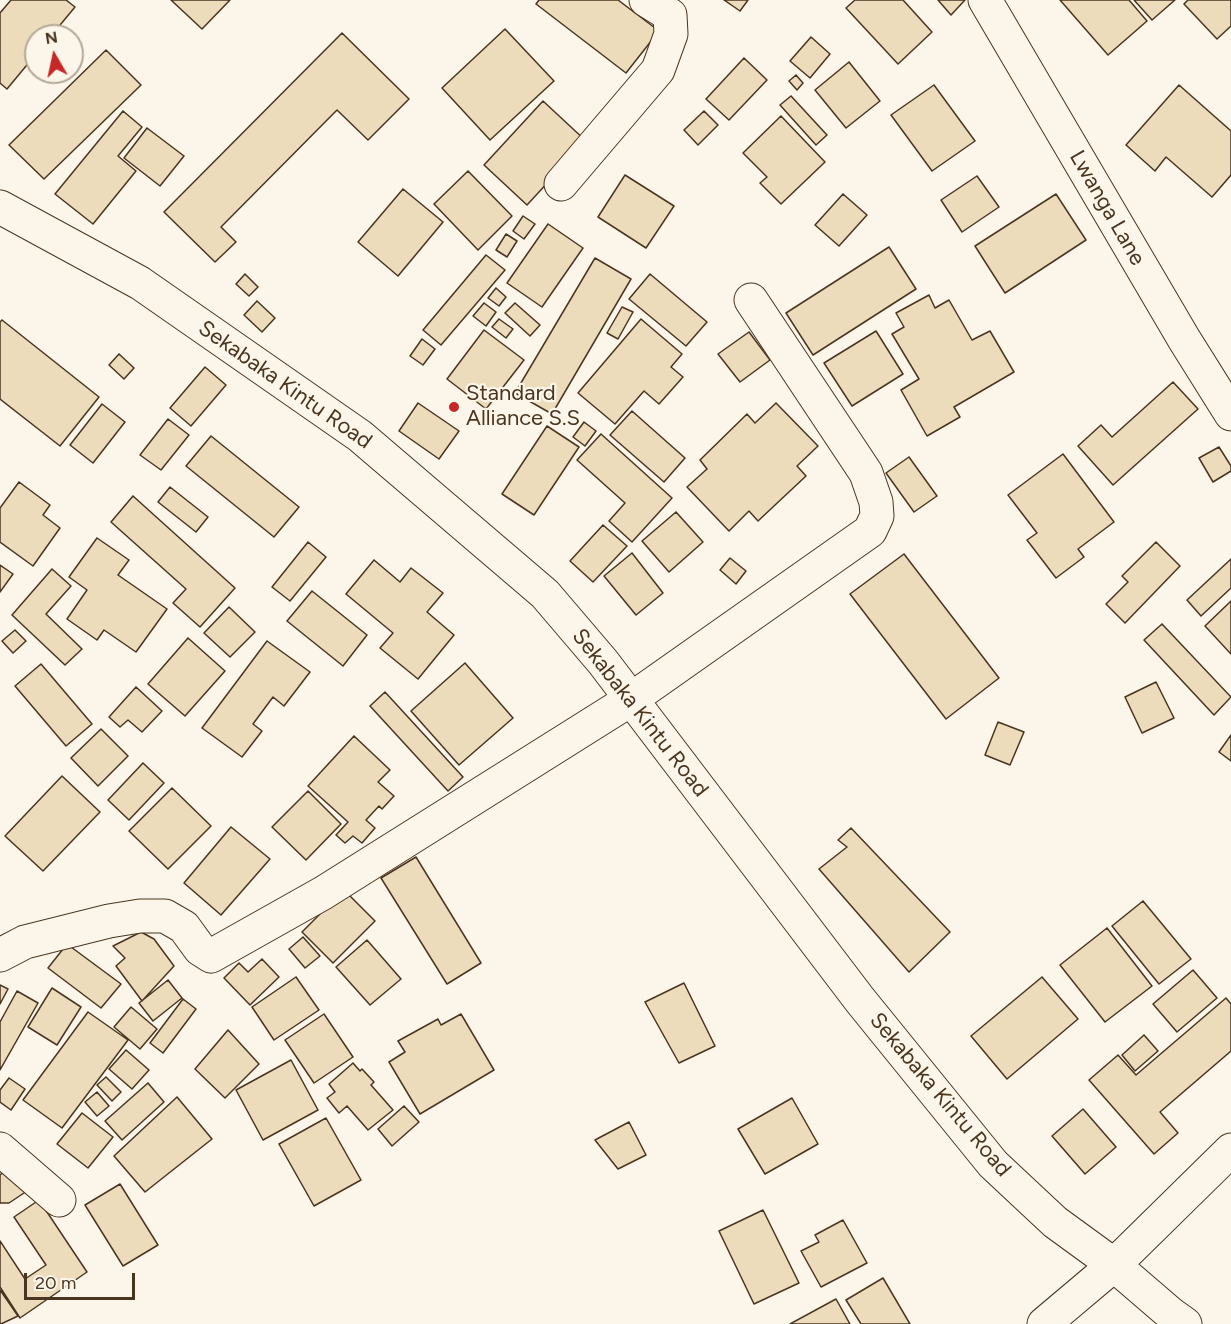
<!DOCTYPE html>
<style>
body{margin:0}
#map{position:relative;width:1231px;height:1324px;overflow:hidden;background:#fbf6e9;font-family:Figtree,sans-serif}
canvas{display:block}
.north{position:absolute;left:24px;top:24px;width:60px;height:60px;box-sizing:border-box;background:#fbf6e9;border:2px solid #b4a999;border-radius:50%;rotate:351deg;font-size:16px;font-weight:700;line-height:24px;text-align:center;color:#4a3520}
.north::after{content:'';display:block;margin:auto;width:21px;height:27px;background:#c62828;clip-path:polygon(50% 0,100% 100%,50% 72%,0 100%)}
.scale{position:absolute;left:24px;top:1273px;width:111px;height:27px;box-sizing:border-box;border:3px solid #4a3520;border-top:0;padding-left:8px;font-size:18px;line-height:21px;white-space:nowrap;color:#4a3520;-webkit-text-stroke:4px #fbf6e9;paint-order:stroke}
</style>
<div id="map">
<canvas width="1231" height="1324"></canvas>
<div class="north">N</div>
<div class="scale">20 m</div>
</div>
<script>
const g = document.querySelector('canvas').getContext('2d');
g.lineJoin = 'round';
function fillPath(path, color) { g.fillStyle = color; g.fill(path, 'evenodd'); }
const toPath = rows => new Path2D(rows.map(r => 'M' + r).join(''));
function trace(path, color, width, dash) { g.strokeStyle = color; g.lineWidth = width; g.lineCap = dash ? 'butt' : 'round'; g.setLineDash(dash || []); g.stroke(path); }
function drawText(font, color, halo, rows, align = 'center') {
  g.font = font + ' Figtree,sans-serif'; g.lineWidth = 4.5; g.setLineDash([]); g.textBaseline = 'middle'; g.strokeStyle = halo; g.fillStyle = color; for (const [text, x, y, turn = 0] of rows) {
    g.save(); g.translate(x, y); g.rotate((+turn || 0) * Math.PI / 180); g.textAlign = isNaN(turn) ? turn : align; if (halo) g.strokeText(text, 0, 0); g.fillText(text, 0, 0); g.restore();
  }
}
const building = toPath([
 [11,0,66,0,75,7,51,36,36,36,36,54,7,89,0,83,0,13,11,0],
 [171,0,230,0,202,29,171,0],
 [539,0,618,0,659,31,626,73,536,4,539,0],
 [724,0,748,0,740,11,724,0],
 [855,0,903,0,932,32,898,64,846,8,855,0],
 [938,0,965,0,951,15,938,0],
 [1060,0,1129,0,1147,21,1108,55,1060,0],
 [1134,0,1175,0,1152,20,1134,0],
 [1188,0,1231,0,1231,26,1217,39,1184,4,1188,0],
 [505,29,554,81,490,140,442,88,505,29],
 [342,33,409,99,368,140,337,110,221,227,236,242,215,262,164,212,342,33],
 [811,37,830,54,810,78,790,61,811,37],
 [106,50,141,85,44,179,9,145,106,50],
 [744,58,767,80,729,120,706,99,744,58],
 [849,62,880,101,846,128,815,90,849,62],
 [796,75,803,83,797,90,789,81,796,75],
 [934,85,975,141,932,171,891,115,934,85],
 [1179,85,1231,131,1231,175,1212,197,1166,157,1155,171,1126,145,1179,85],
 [791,96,827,135,816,145,780,105,791,96],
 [543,101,586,141,527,205,484,165,543,101],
 [123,111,142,127,118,156,136,171,93,224,55,194,123,111],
 [704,111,718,125,698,145,684,130,704,111],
 [781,116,825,162,781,204,760,183,767,177,743,153,781,116],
 [147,128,184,156,160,186,124,158,147,128],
 [468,171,512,216,478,250,434,204,468,171],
 [625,175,674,206,646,248,598,217,625,175],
 [977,176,999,207,962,232,941,200,977,176],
 [403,189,443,222,398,276,358,242,403,189],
 [843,194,867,215,839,246,815,225,843,194],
 [1056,194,1086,240,1005,293,975,246,1056,194],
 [523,216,535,224,524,239,513,231,523,216],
 [548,224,583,248,542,307,507,283,548,224],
 [506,234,517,241,507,257,496,250,506,234],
 [889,247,916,289,813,355,786,313,889,247],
 [486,255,505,270,441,345,423,330,486,255],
 [595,258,631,279,552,414,515,393,595,258],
 [245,274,258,287,249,296,236,284,245,274],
 [650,274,707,322,686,346,629,299,650,274],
 [496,288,506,297,499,306,488,298,496,288],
 [929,295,935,308,949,300,972,340,990,331,1014,372,954,407,960,417,927,436,901,390,919,379,892,334,904,327,896,313,929,295],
 [257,301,275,318,262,332,244,315,257,301],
 [484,303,496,312,486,326,473,316,484,303],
 [515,303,540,325,530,336,505,313,515,303],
 [622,307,633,312,618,339,607,333,622,307],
 [499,319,513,329,506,338,492,327,499,319],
 [641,319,682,354,671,367,683,377,659,404,644,391,615,424,578,393,641,319],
 [2,320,99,397,60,446,0,399,0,322,2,320],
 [484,330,524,360,486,409,447,379,484,330],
 [876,331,903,374,852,406,824,363,876,331],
 [749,332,770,360,740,382,718,354,749,332],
 [422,339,435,349,423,365,410,356,422,339],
 [119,354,134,368,124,379,109,365,119,354],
 [205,367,226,385,191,426,170,408,205,367],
 [1173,382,1198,409,1113,485,1078,446,1101,425,1112,437,1173,382],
 [418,403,459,431,439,459,399,431,418,403],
 [776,403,818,446,797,466,806,476,758,521,749,511,729,531,687,487,707,469,700,460,747,414,755,423,776,403],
 [102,404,125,422,93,463,70,445,102,404],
 [632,411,685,458,664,482,610,435,632,411],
 [168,419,189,435,161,470,140,455,168,419],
 [584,422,596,431,585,446,573,437,584,422],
 [547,426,579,447,534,515,502,494,547,426],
 [601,434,672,498,632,542,609,521,625,503,577,460,601,434],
 [211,436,299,507,274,537,186,466,211,436],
 [1219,447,1231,466,1231,471,1213,482,1199,458,1219,447],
 [1063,454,1114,522,1078,549,1084,557,1056,578,1027,540,1037,533,1008,495,1063,454],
 [909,457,937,496,914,512,886,473,909,457],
 [19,482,50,505,43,515,60,528,33,566,0,542,0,508,19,482],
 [170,487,208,517,196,532,158,502,170,487],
 [133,496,235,588,200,627,173,603,186,589,111,522,133,496],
 [676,512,703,542,669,572,642,541,676,512],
 [603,525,627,546,593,582,570,561,603,525],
 [97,538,129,560,118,575,167,609,136,652,104,630,97,640,67,619,87,590,69,577,97,538],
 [308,542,326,557,290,601,272,587,308,542],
 [1156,542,1180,566,1125,623,1106,604,1128,582,1122,576,1156,542],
 [632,553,663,593,636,615,604,576,632,553],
 [904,554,999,678,946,719,850,594,904,554],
 [730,558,746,571,736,584,720,570,730,558],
 [1231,559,1231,588,1201,616,1187,600,1231,559],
 [374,560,400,582,411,568,443,593,427,612,454,635,418,679,380,648,393,633,346,594,374,560],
 [0,565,13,574,0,592,0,565],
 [52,569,71,586,46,614,82,649,65,665,12,615,52,569],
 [312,591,367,635,343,666,287,621,312,591],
 [1231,601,1231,654,1205,626,1231,601],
 [229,607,255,632,230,657,204,633,229,607],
 [1162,624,1231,697,1214,715,1144,640,1162,624],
 [15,630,26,641,13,653,2,641,15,630],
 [188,638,225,671,185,716,148,684,188,638],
 [267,641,310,672,284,706,273,697,253,724,262,731,242,757,202,728,267,641],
 [465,663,513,718,459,765,411,711,465,663],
 [41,664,92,724,66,746,15,686,41,664],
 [1156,682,1174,718,1142,733,1125,697,1156,682],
 [136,687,162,711,142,732,128,720,120,727,109,717,136,687],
 [385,692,463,777,448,791,370,706,385,692],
 [998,722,1024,732,1010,765,985,755,998,722],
 [101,729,128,756,98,786,71,758,101,729],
 [1231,735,1231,761,1219,752,1231,735],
 [354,736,390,770,378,782,394,796,382,809,379,806,366,820,375,828,362,843,353,836,345,843,336,835,348,822,308,786,354,736],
 [143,763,164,783,129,820,108,800,143,763],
 [62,776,100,812,43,871,5,836,62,776],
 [172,788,211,826,168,869,129,831,172,788],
 [308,791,341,824,306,860,272,827,308,791],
 [231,827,270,859,221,915,184,883,231,827],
 [851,828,950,932,909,972,819,869,847,847,838,840,851,828],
 [416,857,481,963,447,984,381,878,416,857],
 [344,890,375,921,333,963,302,932,344,890],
 [1143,901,1191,959,1159,984,1112,926,1143,901],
 [1107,928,1152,986,1105,1022,1060,965,1107,928],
 [141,932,154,939,174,966,142,1001,116,966,125,958,113,946,141,932],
 [303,937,320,956,305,968,289,949,303,937],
 [367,940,401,979,370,1005,336,967,367,940],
 [67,944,121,984,101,1008,48,968,67,944],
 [262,959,279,977,250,1005,224,978,239,963,248,972,262,959],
 [1193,970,1217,998,1177,1032,1153,1004,1193,970],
 [296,977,319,1010,274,1040,252,1007,296,977],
 [1042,977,1078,1019,1007,1079,971,1036,1042,977],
 [168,980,182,998,153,1021,139,1003,168,980],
 [684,983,715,1046,679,1063,645,1002,684,983],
 [0,985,8,989,0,1004,0,985],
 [52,988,81,1007,57,1045,28,1027,52,988],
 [17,991,38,1003,0,1070,0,1022,17,991],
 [1226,998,1231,1004,1231,1051,1160,1112,1178,1133,1154,1154,1089,1080,1118,1055,1136,1075,1226,998],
 [183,999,196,1009,163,1053,150,1043,183,999],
 [131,1007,157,1029,140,1049,114,1027,131,1007],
 [88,1012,128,1040,62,1128,23,1100,88,1012],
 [324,1014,353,1057,314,1083,285,1040,324,1014],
 [461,1014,494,1070,420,1114,389,1062,405,1052,398,1041,438,1019,441,1025,461,1014],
 [228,1030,259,1064,225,1098,195,1069,228,1030],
 [1144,1035,1158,1051,1135,1071,1122,1055,1144,1035],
 [126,1050,149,1070,132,1089,109,1069,126,1050],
 [291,1060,318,1110,263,1140,236,1090,291,1060],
 [353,1063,360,1071,362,1069,374,1082,371,1085,393,1110,368,1130,347,1106,339,1113,327,1098,335,1092,329,1084,353,1063],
 [106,1077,121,1092,112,1101,97,1085,106,1077],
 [9,1078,25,1089,11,1110,0,1102,0,1090,9,1078],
 [148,1083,164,1102,122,1140,105,1121,148,1083],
 [97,1092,109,1106,97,1116,85,1102,97,1092],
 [177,1097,212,1139,145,1192,114,1156,177,1097],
 [792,1098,818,1144,765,1174,738,1129,792,1098],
 [404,1106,419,1122,392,1146,378,1129,404,1106],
 [1083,1109,1116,1147,1085,1174,1052,1136,1083,1109],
 [82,1113,113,1137,88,1168,57,1144,82,1113],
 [326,1118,361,1180,314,1206,279,1144,326,1118],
 [629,1122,646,1155,618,1169,595,1140,629,1122],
 [5,1171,27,1191,9,1203,0,1203,0,1175,5,1171],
 [120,1184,158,1245,123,1266,85,1205,120,1184],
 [39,1200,87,1272,20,1318,0,1287,0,1241,25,1279,46,1265,14,1217,39,1200],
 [763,1210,799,1283,754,1304,719,1231,763,1210],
 [843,1220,867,1263,821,1287,801,1251,819,1242,815,1235,843,1220],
 [883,1278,910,1324,861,1324,846,1300,883,1278],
 [0,1290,18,1316,1,1324,0,1324,0,1290],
 [836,1299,850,1324,790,1324,836,1299]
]);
fillPath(building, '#ecdcbc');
trace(building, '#4a3520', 1.5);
const minor = toPath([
 [985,0,1184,339,1231,414],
 [561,184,658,70,671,34,670,15,646,0],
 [0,207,140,283,360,436,545,594,603,662,860,1000,993,1164,1055,1222,1114,1265,1171,1314,1185,1324],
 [0,955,25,942,109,921,140,916,165,916,184,927,200,949,211,956,323,893,630,700,870,531,877,516,876,502,866,473,751,300],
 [0,1149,59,1200],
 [1044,1324,1114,1265]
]);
const tertiary = toPath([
 [1114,1265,1231,1150]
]);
trace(minor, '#4a3520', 35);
trace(tertiary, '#4a3520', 35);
trace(minor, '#fbf6e9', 33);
trace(tertiary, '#fbf6e9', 33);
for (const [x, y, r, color] of [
 [454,407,6,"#c62828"]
]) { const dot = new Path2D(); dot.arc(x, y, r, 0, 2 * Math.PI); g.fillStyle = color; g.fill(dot); trace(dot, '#fbf6e9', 2); }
drawText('22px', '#4a3520', '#fbf6e9', [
 ["Lwanga Lane",1107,208,60],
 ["Sekabaka Kintu Road",285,385,35],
 ["Sekabaka Kintu Road",640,713,52],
 ["Sekabaka Kintu Road",940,1095,50]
]);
drawText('22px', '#4a3520', '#fbf6e9', [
 ["Standard",466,394],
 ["Alliance S.S",466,419]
], 'left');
</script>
